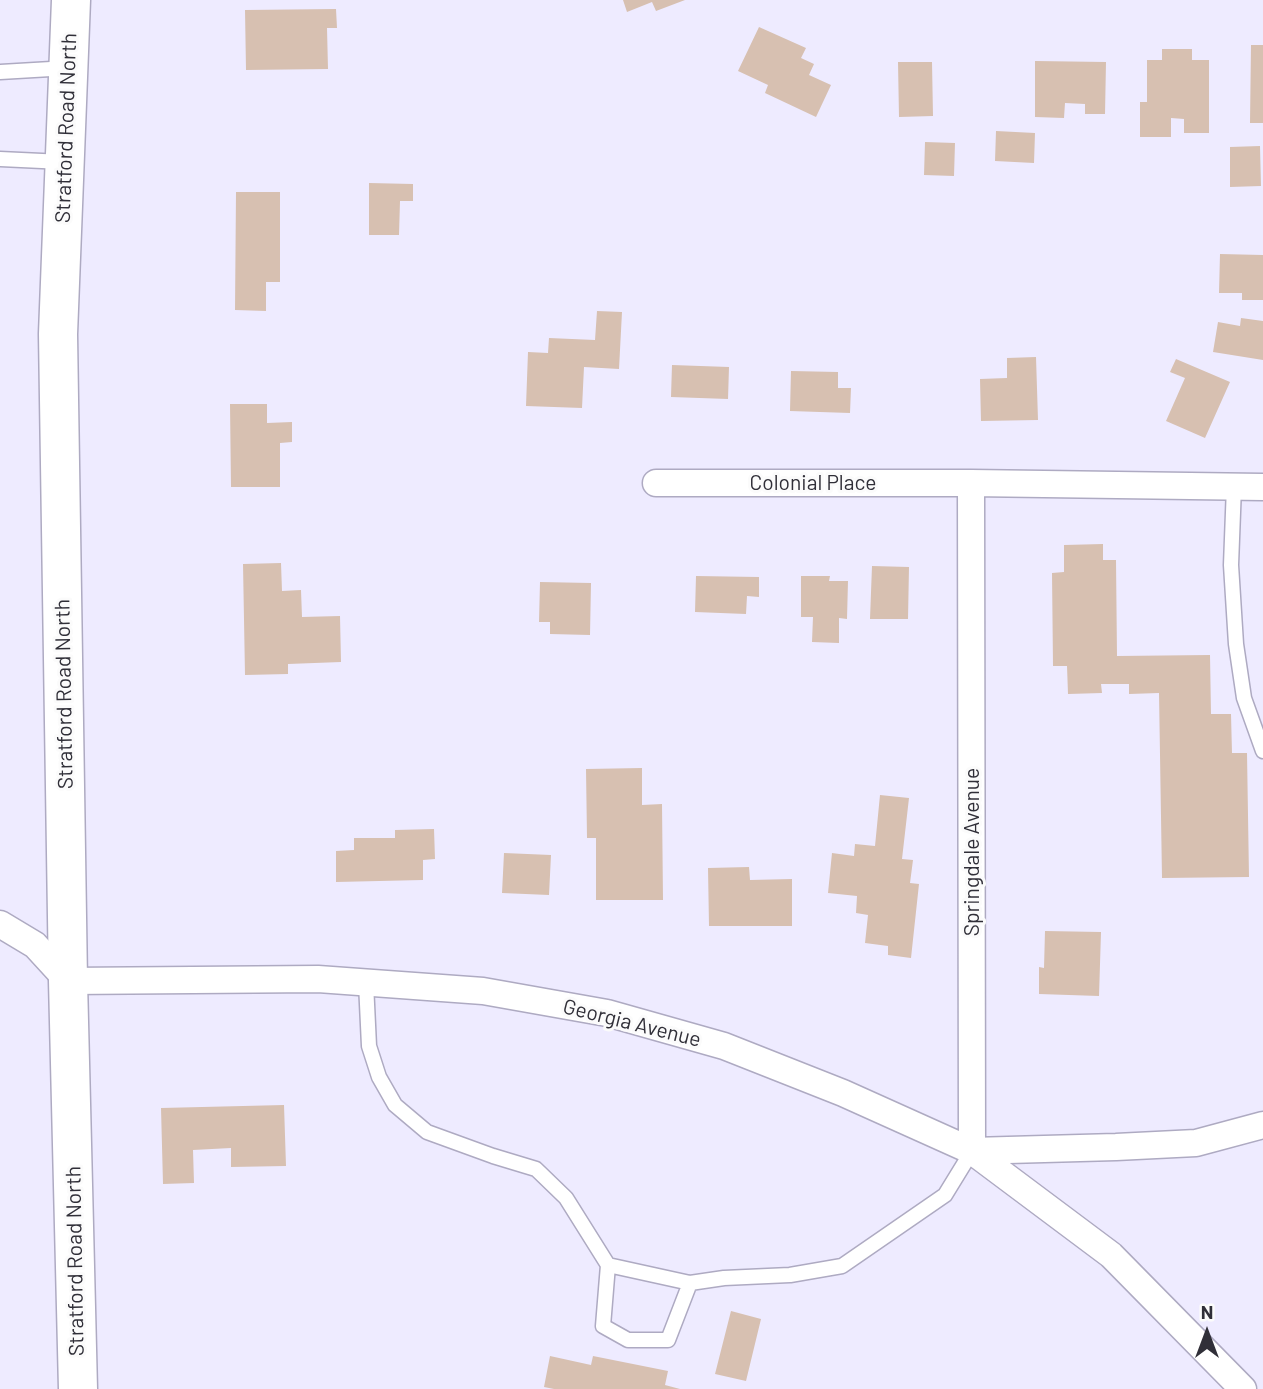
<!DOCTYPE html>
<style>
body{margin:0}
#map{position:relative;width:1263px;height:1389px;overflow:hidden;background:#eeebff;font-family:Barlow,sans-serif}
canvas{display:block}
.north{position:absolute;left:1172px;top:1298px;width:70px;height:70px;-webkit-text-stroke:5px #fbfbfb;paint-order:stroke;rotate:0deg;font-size:19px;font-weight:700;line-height:28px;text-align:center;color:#302f38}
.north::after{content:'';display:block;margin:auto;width:24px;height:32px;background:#302f38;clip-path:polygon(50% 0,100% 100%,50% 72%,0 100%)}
</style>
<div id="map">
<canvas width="1263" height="1389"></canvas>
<div class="north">N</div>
</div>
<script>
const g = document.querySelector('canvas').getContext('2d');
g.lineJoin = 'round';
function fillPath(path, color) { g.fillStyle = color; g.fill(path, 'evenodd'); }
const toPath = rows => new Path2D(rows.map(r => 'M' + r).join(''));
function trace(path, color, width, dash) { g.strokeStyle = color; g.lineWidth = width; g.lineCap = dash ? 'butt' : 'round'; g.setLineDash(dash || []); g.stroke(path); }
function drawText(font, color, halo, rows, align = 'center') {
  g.font = font + ' Barlow,sans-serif'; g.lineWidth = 6; g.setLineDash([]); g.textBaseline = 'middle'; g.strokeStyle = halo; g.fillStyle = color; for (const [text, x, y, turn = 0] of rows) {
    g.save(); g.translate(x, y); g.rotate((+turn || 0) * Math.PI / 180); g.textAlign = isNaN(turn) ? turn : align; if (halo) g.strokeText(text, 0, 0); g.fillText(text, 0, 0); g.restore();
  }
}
fillPath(toPath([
 [623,0,685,0,656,11,652,2,627,12],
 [336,9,337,28,327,28,328,69,246,70,245,10],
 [759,27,806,48,801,58,814,64,809,75,831,85,816,117,765,93,768,85,738,71],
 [1251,45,1263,45,1263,123,1250,123],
 [1162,49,1192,49,1192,60,1209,60,1209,133,1184,133,1184,119,1171,118,1171,137,1140,137,1140,102,1147,102,1147,60,1162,60],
 [1035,61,1106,62,1105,114,1085,114,1085,104,1065,103,1064,118,1035,117],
 [898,62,932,62,933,116,899,117],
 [996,131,1035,133,1034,163,995,161],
 [925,142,955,143,954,176,924,175],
 [1260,146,1261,186,1230,187,1230,147],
 [369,183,413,184,413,201,400,201,399,235,369,235],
 [236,192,280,192,280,282,266,282,266,311,235,310],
 [1220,254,1263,255,1263,300,1242,300,1242,293,1219,293],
 [597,311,622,312,619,369,584,367,582,408,526,406,528,352,548,353,549,338,595,340],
 [1241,318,1263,321,1263,360,1213,352,1218,322,1240,326],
 [1036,357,1038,420,981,421,980,379,1007,378,1007,358],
 [1176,359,1230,382,1205,438,1166,421,1185,378,1170,372],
 [672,365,729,367,728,399,671,397],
 [791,371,838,372,838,388,851,388,850,413,790,411],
 [230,404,267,404,267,423,292,422,292,442,280,443,280,487,231,487],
 [1103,544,1103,560,1116,560,1117,656,1210,655,1211,714,1231,714,1232,753,1247,753,1249,877,1162,878,1159,693,1129,694,1129,684,1101,684,1102,693,1068,694,1067,666,1053,666,1052,573,1064,572,1064,545],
 [281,563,282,591,301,590,302,617,340,616,341,662,288,664,288,674,245,675,243,564],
 [872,566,909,567,908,619,870,619],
 [696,576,759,577,759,597,747,596,746,614,695,612],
 [801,576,830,576,829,581,848,581,847,619,839,618,839,643,812,642,813,617,801,617],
 [540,582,591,583,590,635,550,634,550,622,539,622],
 [642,768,642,805,662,804,663,900,596,900,596,838,587,838,586,769],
 [880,795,909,798,902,859,913,860,910,883,919,884,911,958,888,955,888,946,865,943,868,915,856,913,857,896,828,893,832,853,854,856,855,844,875,846],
 [434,829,435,859,423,860,423,880,336,882,336,851,354,850,354,838,395,838,395,830],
 [504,853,551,855,549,895,502,893],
 [749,867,750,880,792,879,792,926,709,926,708,868],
 [1045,931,1101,932,1099,996,1039,994,1039,967,1044,968],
 [284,1105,286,1166,231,1167,231,1148,193,1150,194,1183,163,1184,161,1108],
 [731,1311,761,1319,746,1381,715,1374],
 [550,1356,591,1365,593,1356,668,1371,665,1385,680,1389,554,1389,544,1387]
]), '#d7c0b1');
const service = toPath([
 [0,72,68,68],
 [0,159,63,162],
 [1234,486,1231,565,1236,644,1244,698,1263,751],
 [366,983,369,1046,379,1077,395,1105,427,1132,493,1156,536,1169,566,1198,608,1265,690,1283,724,1278,790,1275,842,1266,945,1195,972,1151],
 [608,1265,603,1326,628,1340,668,1340,690,1283]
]);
const minor = toPath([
 [656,483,971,483,1263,487],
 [971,483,972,1151,1111,1255,1243,1389],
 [0,924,35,945,68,981,318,979,483,991,607,1013,724,1046,843,1093,972,1151,1116,1147,1196,1143,1263,1125]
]);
const secondary = toPath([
 [71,0,58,334,68,981,78,1389]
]);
trace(service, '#aeaac2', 17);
trace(minor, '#aeaac2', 29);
trace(secondary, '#aeaac2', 41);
trace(service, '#fff', 14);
trace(minor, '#fff', 26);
trace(secondary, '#fff', 38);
drawText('21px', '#302f38', '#fbfbfb', [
 ["Stratford Road North",66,128,-88],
 ["Colonial Place",813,483],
 ["Stratford Road North",64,694,-91],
 ["Springdale Avenue",972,852,-90],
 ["Georgia Avenue",632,1023,14],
 ["Stratford Road North",75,1261,-91]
]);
</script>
